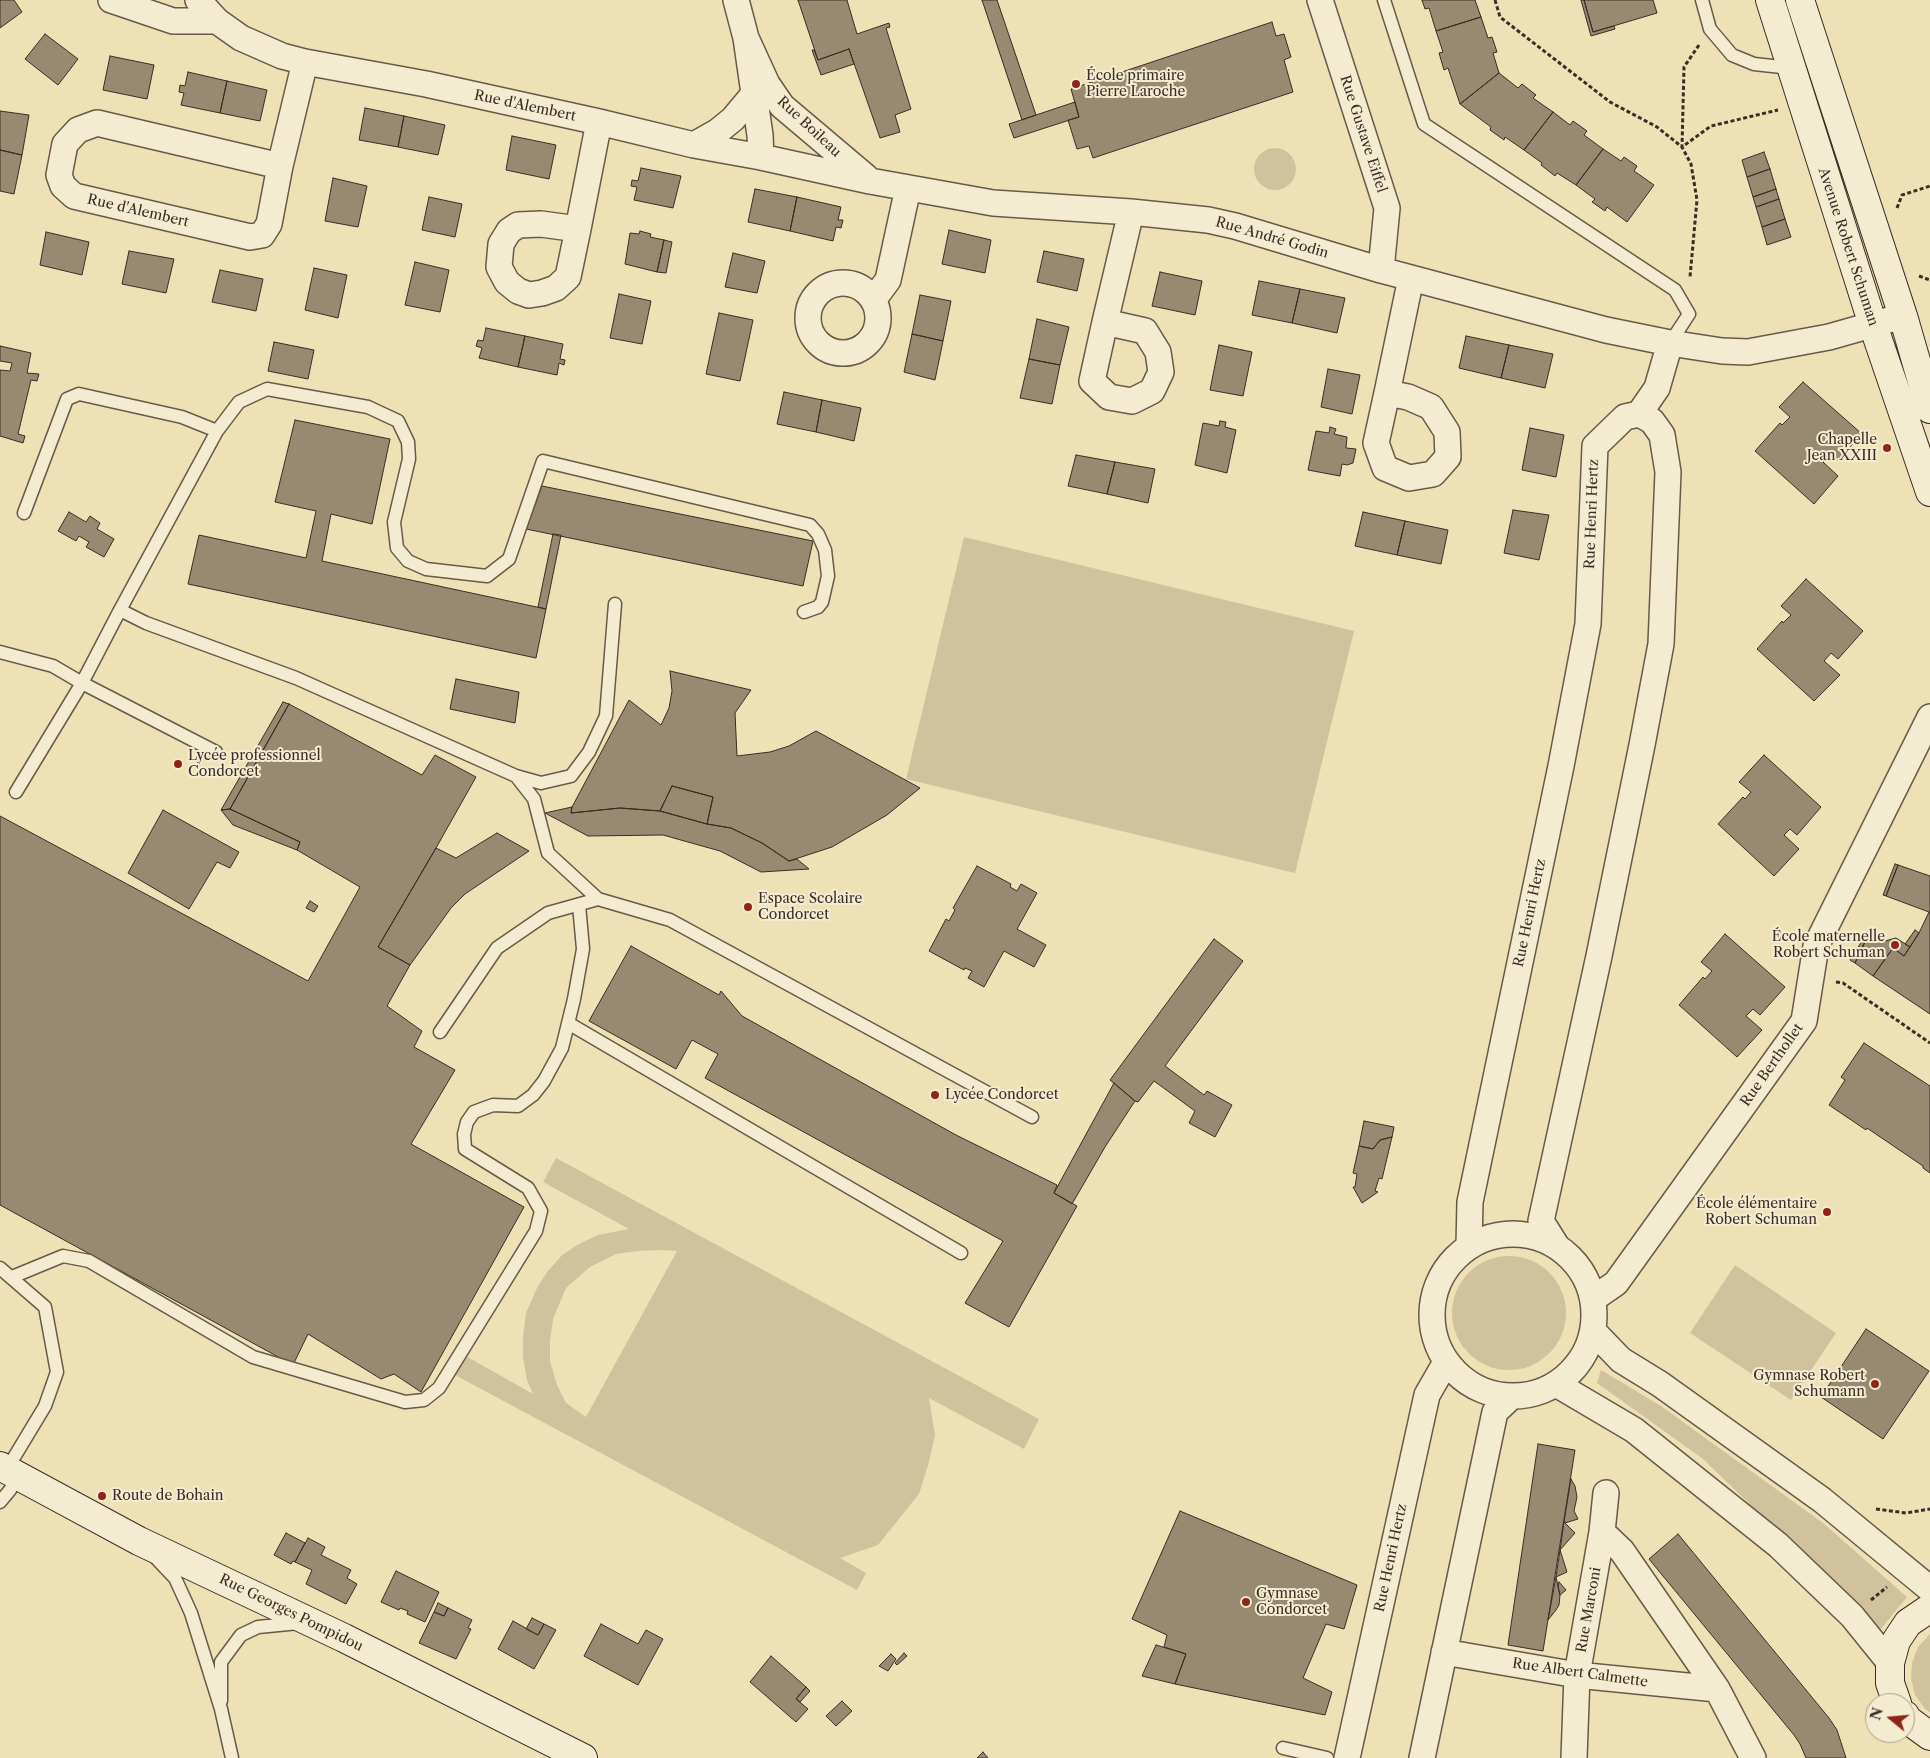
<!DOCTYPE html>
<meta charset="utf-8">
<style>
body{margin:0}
#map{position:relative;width:1930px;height:1758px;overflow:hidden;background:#eee1b6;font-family:"Libre Caslon Text",serif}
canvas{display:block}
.north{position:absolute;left:1865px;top:1693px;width:50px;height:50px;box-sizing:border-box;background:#f4ecd0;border:1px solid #aa9f8c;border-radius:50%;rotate:287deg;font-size:14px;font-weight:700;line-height:20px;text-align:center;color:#3b2c25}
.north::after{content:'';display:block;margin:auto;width:18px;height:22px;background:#8f2418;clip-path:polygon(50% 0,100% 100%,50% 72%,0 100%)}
</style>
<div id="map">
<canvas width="1930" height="1758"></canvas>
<div class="north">N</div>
</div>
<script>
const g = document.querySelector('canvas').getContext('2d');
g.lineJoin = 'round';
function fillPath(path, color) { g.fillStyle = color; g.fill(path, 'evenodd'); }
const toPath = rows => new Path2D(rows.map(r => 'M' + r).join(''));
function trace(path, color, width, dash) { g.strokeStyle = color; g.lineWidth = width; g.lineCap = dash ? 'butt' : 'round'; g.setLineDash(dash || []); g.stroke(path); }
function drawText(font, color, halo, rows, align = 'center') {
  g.font = font + ' "Libre Caslon Text",serif'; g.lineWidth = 4; g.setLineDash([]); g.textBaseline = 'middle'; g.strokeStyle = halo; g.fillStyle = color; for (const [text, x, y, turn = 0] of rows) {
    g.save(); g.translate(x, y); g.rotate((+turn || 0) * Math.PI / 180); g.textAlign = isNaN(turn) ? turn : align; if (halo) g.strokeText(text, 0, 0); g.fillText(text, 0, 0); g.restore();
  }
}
fillPath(toPath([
 '1254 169a21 21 0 1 1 42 0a21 21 0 1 1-42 0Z',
 [964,537,1354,631,1295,873,906,779],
 [556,1158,1039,1419,1024,1449,929,1398,935,1435,929,1462,919,1494,878,1545,840,1558,866,1573,857,1590,453,1374,464,1355,533,1394,527,1380,523,1357,523,1337,526,1313,537,1288,547,1272,562,1255,579,1244,598,1235,629,1229,543,1182],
 [660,1250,677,1251,586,1417,566,1403,557,1385,550,1361,550,1341,553,1319,566,1288,590,1267,616,1254,638,1251],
 '1452 1313a57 57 0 1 1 114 0a57 57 0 1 1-114 0Z',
 [1735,1265,1836,1333,1791,1400,1690,1333],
 [1601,1370,1661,1406,1823,1523,1907,1597,1880,1630,1703,1459,1597,1383],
 [1930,1634,1930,1712,1925,1709,1915,1695,1911,1679,1912,1663,1918,1647]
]), '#d0c29d');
const building = toPath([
 [0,0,14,0,22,12,0,28,0,0],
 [798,0,847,0,857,34,889,23,890,27,886,28,911,109,895,115,900,132,880,138,849,49,818,60,798,0],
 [982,0,997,0,1036,115,1022,120,982,0],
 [1422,0,1475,0,1481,17,1436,31,1429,8,1425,9,1422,0],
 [1581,0,1584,0,1593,32,1614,26,1615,29,1591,36,1581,0],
 [1584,0,1653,0,1657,13,1593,32,1584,0],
 [1481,17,1488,38,1492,37,1497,52,1493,53,1499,73,1460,104,1448,68,1444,70,1439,53,1443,52,1436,31,1481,17],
 [1272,22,1276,36,1284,34,1291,57,1284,60,1293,92,1093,158,1089,146,1077,149,1068,120,1079,117,1071,89,1272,22],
 [45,34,78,59,58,85,25,59,45,34],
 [849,49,854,64,821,75,812,50,814,50,818,60,849,49],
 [110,56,154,65,147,99,103,90,110,56],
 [188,72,227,81,220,113,181,105,184,93,179,92,180,85,185,86,188,72],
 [1499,73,1518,88,1522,84,1536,95,1533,98,1553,112,1524,150,1505,137,1504,140,1490,130,1491,127,1460,104,1499,73],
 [227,81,267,90,260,121,220,113,227,81],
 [1075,102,1079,117,1014,138,1009,124,1075,102],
 [365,108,404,116,398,147,359,140,365,108],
 [0,111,29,115,22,155,0,150,0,111],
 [1553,112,1570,125,1573,121,1587,131,1584,135,1603,149,1576,185,1557,173,1555,176,1541,165,1542,163,1524,150,1553,112],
 [404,116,445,125,438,155,398,147,404,116],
 [512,136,556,145,549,179,506,170,512,136],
 [1603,149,1621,161,1624,157,1637,166,1634,171,1654,185,1627,222,1607,207,1605,211,1592,202,1595,199,1576,185,1603,149],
 [0,150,22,155,14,194,0,191,0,150],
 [1764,152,1770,169,1747,177,1742,160,1764,152],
 [641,168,681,176,673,208,634,200,637,187,631,186,632,180,638,181,641,168],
 [1770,169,1776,189,1753,197,1747,177,1770,169],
 [333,178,367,186,358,227,325,221,333,178],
 [755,189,797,197,790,231,748,222,755,189],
 [1776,189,1779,199,1756,207,1753,197,1776,189],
 [429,197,462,204,455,237,422,230,429,197],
 [797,197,841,207,838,220,843,220,841,228,836,227,833,241,790,231,797,197],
 [1779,199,1785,219,1762,227,1756,207,1779,199],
 [1785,219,1791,237,1767,245,1762,227,1785,219],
 [949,230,991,240,985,273,942,264,949,230],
 [640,231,651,234,650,237,664,240,657,272,625,264,630,233,639,234,640,231],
 [46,232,89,242,82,275,40,265,46,232],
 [664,240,672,242,666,273,657,272,664,240],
 [129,251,174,259,166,293,122,284,129,251],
 [1044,251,1084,259,1077,291,1037,282,1044,251],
 [733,253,765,261,757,293,725,287,733,253],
 [415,262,449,270,440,312,405,305,415,262],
 [314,268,347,275,338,318,305,310,314,268],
 [220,270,263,279,256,311,212,302,220,270],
 [1160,272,1202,281,1195,315,1152,306,1160,272],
 [1259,281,1300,289,1292,323,1252,315,1259,281],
 [1300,289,1345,298,1337,333,1292,323,1300,289],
 [619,294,651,301,642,344,610,338,619,294],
 [920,295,951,301,943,341,912,334,920,295],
 [719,313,753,320,740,381,706,374,719,313],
 [1037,319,1069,327,1060,365,1029,359,1037,319],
 [486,328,525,336,518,367,479,358,482,348,476,346,478,340,483,341,486,328],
 [912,334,943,341,935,380,904,372,912,334],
 [525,336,563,344,560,359,565,360,564,365,559,363,557,375,518,367,525,336],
 [1466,336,1509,345,1501,378,1459,368,1466,336],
 [274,342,314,350,308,379,268,371,274,342],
 [1219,345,1252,352,1243,396,1210,390,1219,345],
 [1509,345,1553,354,1545,388,1501,378,1509,345],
 [0,346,31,353,27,373,39,374,37,381,31,380,18,434,25,436,23,443,0,436,0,370,10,371,12,363,0,361,0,346],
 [1029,359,1060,365,1052,404,1020,398,1029,359],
 [1328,369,1360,375,1352,414,1321,407,1328,369],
 [1803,382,1862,434,1837,461,1830,455,1823,462,1838,476,1814,504,1755,451,1780,423,1782,425,1790,417,1779,407,1803,382],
 [784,392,822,400,816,432,777,424,784,392],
 [822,400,861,408,854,441,816,432,822,400],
 [295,420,390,439,372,524,331,514,322,561,546,609,536,658,188,584,199,535,306,558,316,511,275,502,295,420],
 [1220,421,1226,422,1225,427,1236,430,1227,473,1195,465,1203,423,1219,426,1220,421],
 [1330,427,1336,429,1334,434,1347,437,1346,448,1356,449,1353,463,1347,465,1342,464,1340,476,1308,470,1316,431,1329,433,1330,427],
 [1530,428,1564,435,1556,477,1522,470,1530,428],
 [1076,455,1115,462,1107,494,1068,486,1076,455],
 [1115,462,1155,469,1148,503,1107,494,1115,462],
 [542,486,813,541,803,586,526,529,542,486],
 [1513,510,1549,515,1539,560,1504,553,1513,510],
 [69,512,86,522,90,516,100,523,97,529,114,539,104,557,86,547,89,542,79,536,76,541,58,531,69,512],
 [1363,512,1405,521,1397,555,1355,546,1363,512],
 [1405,521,1448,530,1441,564,1397,555,1405,521],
 [553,534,561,535,546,609,538,607,553,534],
 [1806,579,1863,631,1838,659,1831,653,1824,661,1840,675,1814,701,1757,649,1782,621,1783,623,1791,615,1781,606,1806,579],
 [670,671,751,690,735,713,737,756,770,752,789,746,816,731,920,788,887,815,832,847,789,861,762,843,731,828,707,824,713,797,672,786,660,811,620,808,571,813,572,807,629,700,661,725,669,708,672,691,670,671],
 [456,679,519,692,515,723,450,709,456,679],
 [283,702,289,704,230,809,221,810,283,702],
 [289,704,422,775,435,755,476,777,436,848,378,947,410,965,387,1006,422,1031,414,1047,455,1070,411,1144,524,1207,421,1392,394,1374,381,1379,308,1334,293,1365,0,1205,0,816,308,981,360,887,297,850,300,842,230,809,289,704],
 [1764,755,1821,807,1797,835,1790,829,1784,835,1799,849,1774,876,1718,824,1743,797,1745,799,1751,792,1739,782,1764,755],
 [672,786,713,797,707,824,660,811,672,786],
 [572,807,571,813,620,808,660,811,707,824,731,828,762,843,789,861,797,859,809,869,761,872,720,851,663,835,588,836,545,813,572,807],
 [230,809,300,842,297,850,233,825,221,810,230,809],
 [163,810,239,852,230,868,217,862,189,909,128,873,163,810],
 [497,833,529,851,465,894,451,908,410,965,378,947,436,848,456,858,497,833],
 [1895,864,1898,865,1886,896,1883,895,1895,864],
 [1898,865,1930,876,1930,1014,1873,976,1893,948,1904,956,1919,933,1929,912,1886,896,1898,865],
 [977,866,1011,884,1010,887,1017,891,1021,884,1037,893,1017,929,1046,945,1034,967,1004,951,984,987,968,978,972,971,965,968,964,970,929,951,946,919,949,921,955,910,953,908,977,866],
 [310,901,318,906,314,912,306,908,310,901],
 [1869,930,1870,931,1855,963,1850,960,1869,930],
 [1915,930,1919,933,1910,947,1905,944,1915,930],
 [1870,931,1885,941,1896,938,1910,947,1904,956,1893,948,1873,976,1855,963,1870,931],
 [1725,934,1785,987,1760,1015,1753,1009,1746,1016,1762,1030,1737,1057,1679,1005,1703,977,1705,979,1712,971,1701,962,1725,934],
 [1214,939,1243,961,1165,1066,1204,1095,1207,1091,1232,1105,1215,1137,1189,1123,1195,1111,1154,1081,1138,1102,1135,1101,1110,1080,1214,939],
 [631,946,719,995,721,991,742,1016,956,1135,1057,1185,1054,1193,1077,1206,1009,1327,965,1303,1003,1241,705,1078,718,1054,692,1040,676,1069,589,1021,631,946],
 [1864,1043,1930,1086,1930,1173,1923,1168,1923,1166,1867,1128,1866,1130,1829,1105,1845,1080,1841,1077,1864,1043],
 [1114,1083,1135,1101,1105,1147,1072,1204,1054,1193,1114,1083],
 [1364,1121,1394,1127,1392,1137,1380,1140,1373,1149,1359,1146,1364,1121],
 [1392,1137,1382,1179,1379,1178,1375,1191,1378,1192,1362,1203,1353,1187,1355,1187,1357,1174,1353,1173,1359,1146,1373,1149,1380,1140,1392,1137],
 [1866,1329,1929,1371,1883,1439,1821,1397,1866,1329],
 [1538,1444,1575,1450,1543,1651,1508,1645,1538,1444],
 [1571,1479,1575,1486,1577,1497,1574,1511,1578,1519,1565,1523,1564,1522,1571,1479],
 [1180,1511,1357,1585,1344,1629,1326,1624,1303,1678,1332,1692,1325,1715,1175,1684,1186,1654,1164,1647,1167,1635,1132,1619,1180,1511],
 [1564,1522,1575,1533,1560,1550,1564,1522],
 [286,1533,305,1543,295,1562,293,1561,291,1564,274,1555,286,1533],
 [1678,1534,1829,1718,1837,1730,1846,1758,1806,1758,1800,1744,1794,1735,1649,1559,1678,1534],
 [308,1538,325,1547,321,1555,351,1570,347,1578,357,1584,346,1604,306,1584,312,1570,295,1562,308,1538],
 [1560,1550,1567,1572,1556,1577,1560,1550],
 [396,1571,439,1592,425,1622,407,1614,408,1611,400,1608,399,1610,381,1602,396,1571],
 [1556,1577,1560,1595,1559,1605,1556,1610,1548,1620,1556,1577],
 [1559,1582,1566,1590,1560,1595,1558,1587,1559,1582],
 [438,1603,448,1608,444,1616,434,1612,438,1603],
 [448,1608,472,1620,468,1628,471,1629,456,1659,419,1643,434,1612,444,1616,448,1608],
 [532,1618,544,1624,538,1635,526,1629,532,1618],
 [513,1621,538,1635,544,1624,556,1630,534,1669,498,1649,513,1621],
 [601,1624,638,1644,646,1630,663,1639,638,1685,584,1656,601,1624],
 [1156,1645,1186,1654,1175,1684,1142,1676,1156,1645],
 [904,1653,907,1656,897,1665,895,1663,904,1653],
 [891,1654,896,1659,888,1671,879,1666,891,1654],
 [771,1656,806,1687,796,1699,808,1709,796,1722,750,1682,771,1656],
 [806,1687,810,1691,800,1702,796,1699,806,1687],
 [842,1701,852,1711,836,1726,826,1716,842,1701],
 [983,1752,988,1758,977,1758,983,1752]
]);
fillPath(building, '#988a70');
trace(building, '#3b2c25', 1);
const service = toPath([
 [1384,0,1424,124,1675,290,1689,314,1670,343],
 [1702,0,1710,29,1732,55,1754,64,1791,68],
 [24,513,67,399,79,394,182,417,217,431,239,402,267,389,368,407,398,421,408,442,409,459,394,522,397,548,408,561,426,569,487,576,509,559,543,461,810,525,818,534,825,550,828,576,822,602,818,607,804,612],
 [120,610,217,431],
 [0,652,53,666,82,683,216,752],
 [516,776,541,783,571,776,589,752,606,716,615,604],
 [16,792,82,683,120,610,146,623,296,678,516,776,534,799,548,853,598,899],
 [568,1023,961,1253],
 [440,1032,497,948,548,913,598,899,670,920,1032,1117],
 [0,1268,45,1307,57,1372,45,1406,7,1469],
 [12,1277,63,1256,89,1261,253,1357,405,1402,424,1400,439,1388,536,1231,541,1211,528,1188,465,1149,464,1134,467,1122,474,1112,493,1105,518,1106,533,1095,544,1081,562,1048,574,999,583,949,579,905],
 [0,1502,10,1490,18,1475],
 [155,1557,175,1578,191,1613,221,1709,232,1758],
 [221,1701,221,1662,241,1635,258,1627,299,1623],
 [1283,1748,1327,1758]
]);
const minor = toPath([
 [111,0,173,21,217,21],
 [198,0,217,21,241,38,282,56,305,62,426,84,599,122,694,145,761,157,870,181,993,203,1131,212,1208,220,1235,226,1381,270,1606,330,1670,343,1722,351,1748,352,1829,337,1903,316],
 [736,0,746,38,760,135,761,157],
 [1320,0,1387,208,1381,270],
 [746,38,767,84,782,106,866,177],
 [694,145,717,132,733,119,753,95],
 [280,166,97,123,78,130,65,144,59,175,63,186,74,196,250,237,262,235,269,224,280,166,305,62],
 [578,229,541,224,518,225,509,231,501,244,499,267,507,282,518,291,529,295,542,293,556,288,568,277,578,229,599,122],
 '808 318a35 35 0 1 1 70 0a35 35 0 1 1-70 0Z',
 [874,299,888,280,908,188],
 [1105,322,1145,331,1158,352,1161,372,1152,391,1132,401,1109,397,1092,381,1105,322,1131,212],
 [1387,393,1408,397,1431,407,1447,432,1448,457,1433,474,1409,478,1385,468,1376,443,1387,393,1411,278],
 [1639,414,1657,388,1670,343],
 '1432 1315a81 81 0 1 1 162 0a81 81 0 1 1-162 0Z',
 [1469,1246,1470,1202,1561,766,1588,624,1595,446,1625,417,1639,414,1652,421,1662,435,1668,472,1661,644,1642,745,1599,956,1541,1221,1556,1245],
 [1593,1299,1616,1283,1804,1021,1816,946,1930,717],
 [1593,1331,1621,1360,1660,1384,1822,1500,1930,1589],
 [1556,1384,1634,1430,1778,1545,1852,1616,1890,1663],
 [1602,1532,1622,1551,1717,1689,1753,1758],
 [1444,1652,1577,1675,1717,1689],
 [1347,1758,1427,1395,1446,1362],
 [1422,1758,1495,1412,1512,1396],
 [1574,1758,1577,1675,1602,1532,1606,1493]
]);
const secondary = toPath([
 [1770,0,1873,325,1930,492],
 [1800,0,1903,316,1930,409],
 [0,1466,139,1541,344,1638,583,1758],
 [1897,1703,1890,1683,1890,1663,1896,1641,1908,1623,1930,1608],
 [1905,1715,1908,1720,1930,1736]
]);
trace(service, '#685949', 15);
trace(minor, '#685949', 28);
trace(secondary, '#3b2c25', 30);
trace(toPath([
 [1495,0,1500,17,1610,102,1657,127,1682,147,1691,164,1697,200,1690,277],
 [1699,45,1684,67,1682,147,1711,126,1778,110],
 [1897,208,1902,195,1930,186],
 [1919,276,1930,280],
 [1836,982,1843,983,1930,1043],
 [1876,1509,1906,1513,1930,1509],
 [1871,1600,1887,1587]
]), '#3b2c25', 3, [4, 2.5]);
trace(service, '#f4ecd0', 12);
trace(minor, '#f4ecd0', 25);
trace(secondary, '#f4ecd0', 28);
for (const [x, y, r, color] of [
 [1076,84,5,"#8f2418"],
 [1887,448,5,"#8f2418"],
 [178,764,5,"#8f2418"],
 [748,907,5,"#8f2418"],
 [1895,945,5,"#8f2418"],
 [935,1095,5,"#8f2418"],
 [1827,1212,5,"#8f2418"],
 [1875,1384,5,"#8f2418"],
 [102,1496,5,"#8f2418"],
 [1246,1602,5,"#8f2418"]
]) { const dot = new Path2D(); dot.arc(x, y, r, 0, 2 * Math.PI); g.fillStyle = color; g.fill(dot); trace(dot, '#f4ecd0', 2); }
drawText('14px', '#3b2c25', '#f4ecd0', [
 ["École primaire",1086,76],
 ["Pierre Laroche",1086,92],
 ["Chapelle",1877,440,"right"],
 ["Jean XXIII",1877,456,"right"],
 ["Lycée professionnel",188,756],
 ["Condorcet",188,772],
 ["Espace Scolaire",758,899],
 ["Condorcet",758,915],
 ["École maternelle",1885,937,"right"],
 ["Robert Schuman",1885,953,"right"],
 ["Lycée Condorcet",945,1095],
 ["École élémentaire",1817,1204,"right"],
 ["Robert Schuman",1817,1220,"right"],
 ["Gymnase Robert",1865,1376,"right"],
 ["Schumann",1865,1392,"right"],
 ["Route de Bohain",112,1496],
 ["Gymnase",1256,1594],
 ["Condorcet",1256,1610]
], 'left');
drawText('14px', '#3b2c25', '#f4ecd0', [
 ["Rue d'Alembert",525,106,12],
 ["Rue Boileau",809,127,43],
 ["Rue Gustave Eiffel",1363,134,72],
 ["Rue d'Alembert",138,211,13],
 ["Rue André Godin",1272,238,16],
 ["Avenue Robert Schuman",1848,247,72],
 ["Rue Henri Hertz",1592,514,-88],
 ["Rue Henri Hertz",1530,913,-78],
 ["Rue Berthollet",1772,1065,-55],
 ["Rue Henri Hertz",1391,1558,-78],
 ["Rue Marconi",1589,1610,-80],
 ["Rue Georges Pompidou",291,1613,26],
 ["Rue Albert Calmette",1580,1673,8]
]);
</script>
